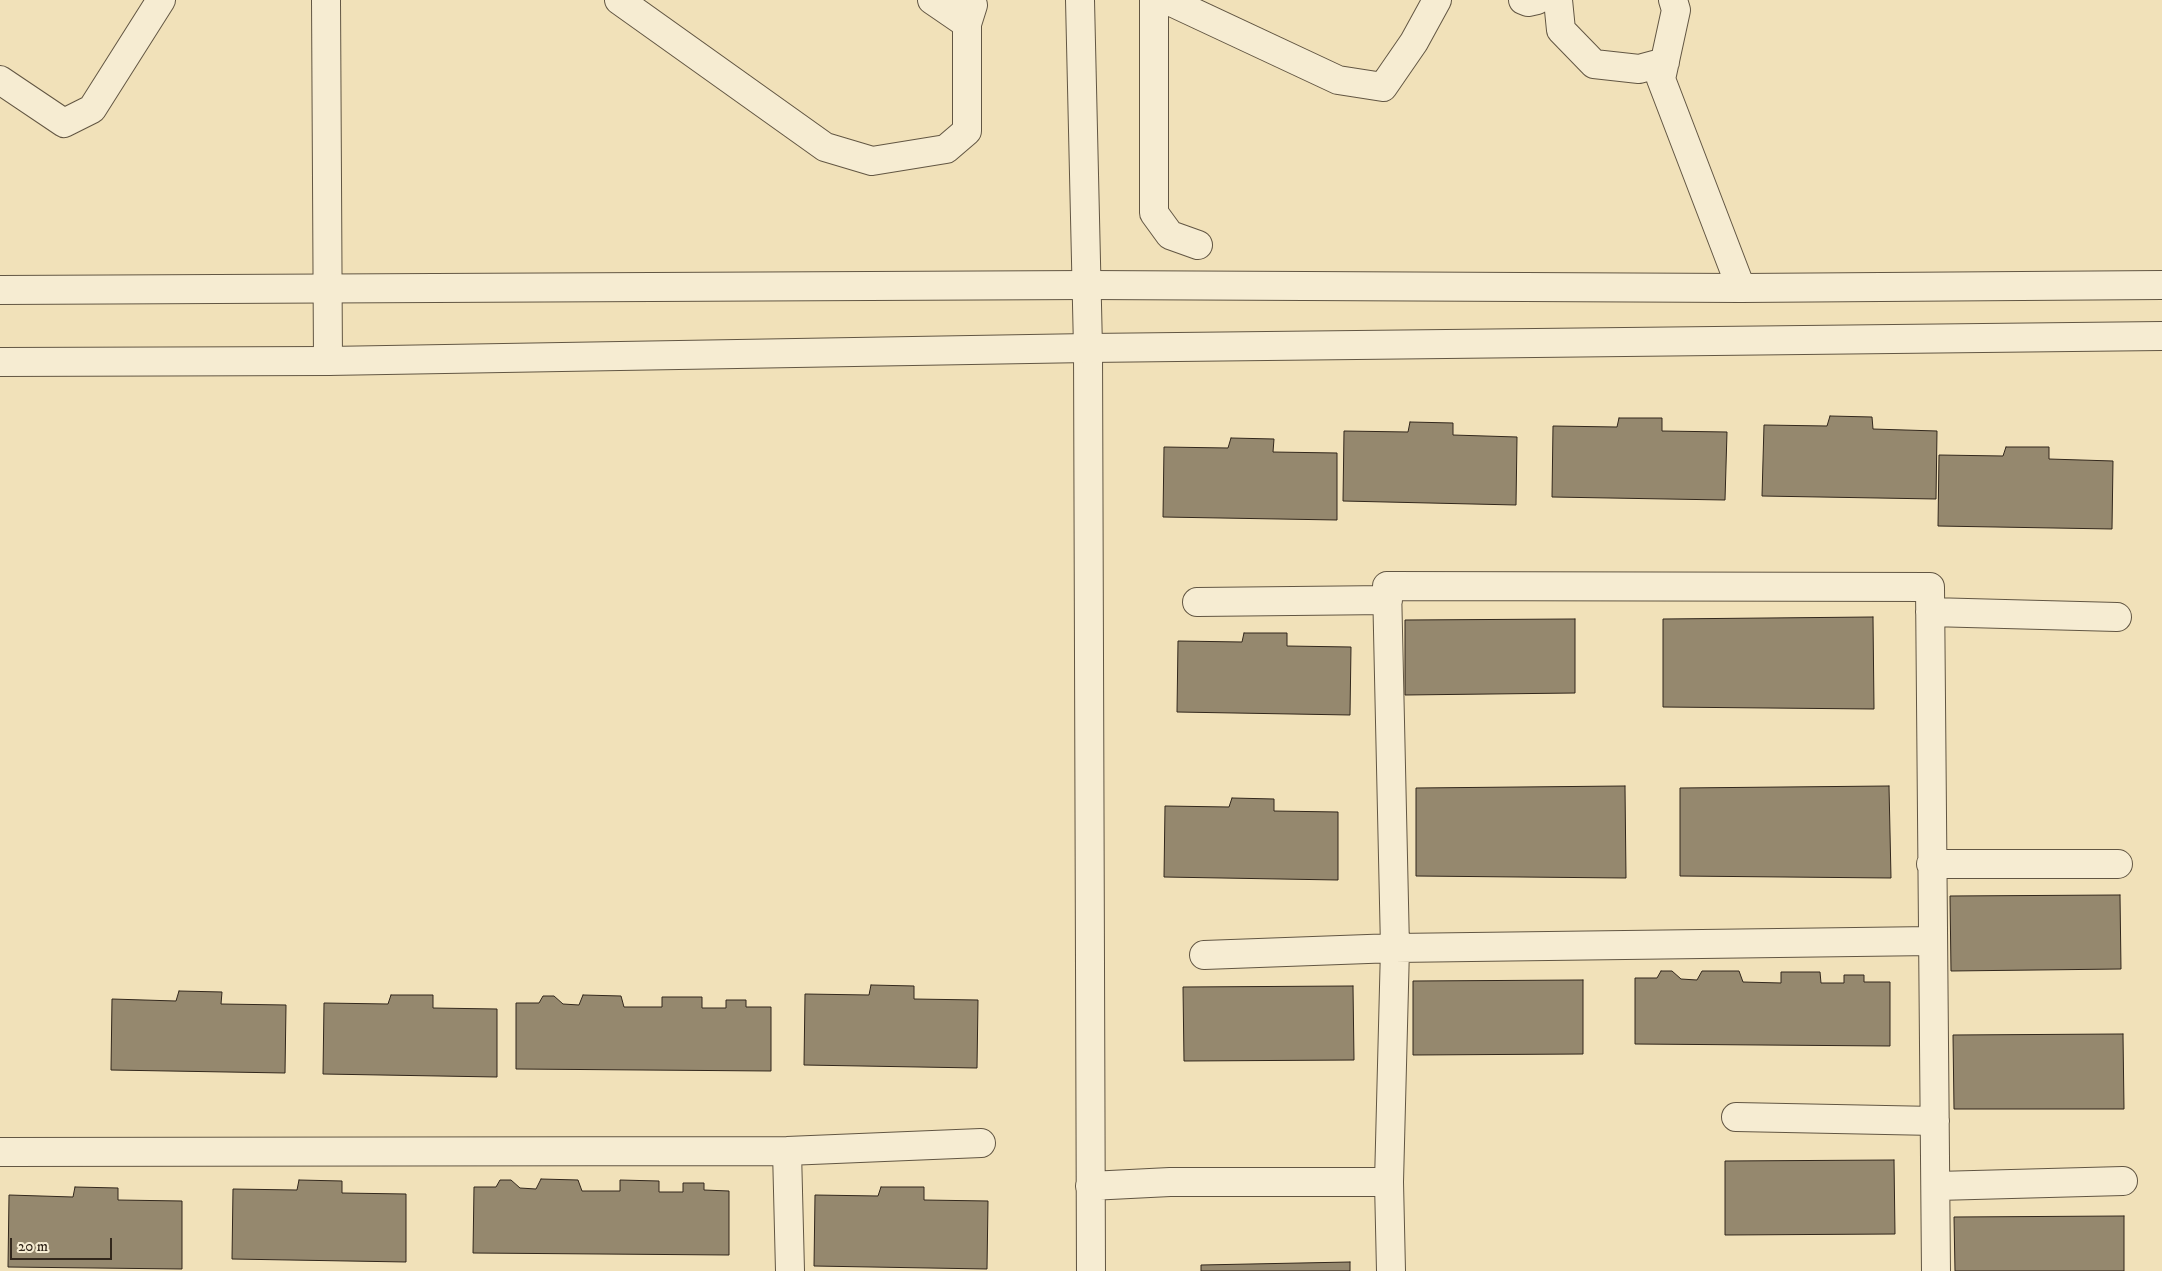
<!DOCTYPE html>
<style>
body{margin:0}
#map{position:relative;width:2162px;height:1271px;overflow:hidden;background:#f1e1b9;font-family:"IM FELL DW Pica",serif}
canvas{display:block}
.scale{position:absolute;left:10px;top:1238px;width:102px;height:22px;box-sizing:border-box;border:2px solid #32271c;border-top:0;padding-left:6px;font-size:15px;line-height:18px;white-space:nowrap;color:#32271c;-webkit-text-stroke:4px #f6ecd2;paint-order:stroke}
</style>
<div id="map">
<canvas width="2162" height="1271"></canvas>
<div class="scale">20 m</div>
</div>
<script>
const g = document.querySelector('canvas').getContext('2d');
g.lineJoin = 'round';
function fillPath(path, color) { g.fillStyle = color; g.fill(path, 'evenodd'); }
const toPath = rows => new Path2D(rows.map(r => 'M' + r).join(''));
function trace(path, color, width, dash) { g.strokeStyle = color; g.lineWidth = width; g.lineCap = dash ? 'butt' : 'round'; g.setLineDash(dash || []); g.stroke(path); }
const building = toPath([
 [1830,416,1872,417,1873,429,1937,431,1936,499,1762,496,1764,425,1827,426,1830,416],
 [1619,418,1662,418,1662,431,1727,432,1725,500,1552,497,1553,426,1617,427,1619,418],
 [1410,422,1453,423,1453,435,1517,437,1516,505,1343,501,1344,431,1408,432,1410,422],
 [1231,438,1274,439,1273,452,1337,453,1337,520,1163,517,1164,447,1228,448,1231,438],
 [2006,447,2049,447,2049,459,2113,461,2112,529,1938,526,1939,455,2003,456,2006,447],
 [1873,617,1874,709,1663,707,1663,619,1873,617],
 [1575,619,1575,693,1405,695,1405,620,1575,619],
 [1244,633,1287,633,1287,646,1351,647,1350,715,1177,712,1178,641,1242,642,1244,633],
 [1625,786,1626,878,1416,876,1416,788,1625,786],
 [1889,786,1891,878,1680,876,1680,788,1889,786],
 [1232,798,1274,799,1274,811,1338,812,1338,880,1164,877,1165,806,1229,807,1232,798],
 [2120,895,2121,969,1951,971,1950,896,2120,895],
 [1661,971,1672,971,1681,979,1697,980,1702,971,1739,971,1743,982,1781,983,1781,972,1820,972,1821,983,1844,983,1844,975,1864,975,1864,982,1890,982,1890,1046,1635,1044,1635,978,1657,978,1661,971],
 [1583,980,1583,1054,1413,1055,1413,981,1583,980],
 [871,985,914,986,914,999,978,1000,977,1068,804,1065,805,994,869,995,871,985],
 [1353,986,1354,1060,1184,1061,1183,987,1353,986],
 [179,991,222,992,221,1004,286,1005,285,1073,111,1070,112,999,176,1001,179,991],
 [391,995,433,995,433,1008,497,1009,497,1077,323,1074,324,1003,388,1004,391,995],
 [583,995,621,996,624,1007,662,1007,662,997,702,997,702,1008,726,1008,726,1000,746,1000,746,1007,771,1007,771,1071,516,1069,516,1003,539,1003,543,996,554,996,563,1004,579,1005,583,995],
 [2123,1034,2124,1109,1954,1109,1953,1035,2123,1034],
 [1894,1160,1895,1234,1725,1235,1725,1161,1894,1160],
 [541,1179,578,1180,582,1191,620,1191,620,1180,659,1181,659,1192,683,1192,683,1183,704,1183,704,1190,729,1191,729,1255,473,1253,474,1187,496,1187,500,1180,511,1180,520,1188,536,1189,541,1179],
 [299,1180,342,1181,342,1193,406,1194,406,1262,232,1259,233,1189,297,1190,299,1180],
 [75,1187,118,1188,118,1200,182,1201,182,1269,8,1267,9,1195,73,1197,75,1187],
 [881,1187,924,1187,924,1200,988,1201,987,1269,814,1266,815,1195,878,1196,881,1187],
 [2124,1216,2124,1271,1955,1271,1954,1217,2124,1216],
 [1350,1262,1350,1271,1201,1271,1201,1265,1350,1262]
]);
fillPath(building, '#95886e');
trace(building, '#32271c', 1);
const minor = toPath([
 [326,0,328,361],
 [619,0,825,147,872,161,946,149,967,131,967,24],
 [932,0,967,24,973,5,971,0],
 [1080,0,1088,348,1091,1271],
 [1154,0,1154,213,1170,235,1198,245],
 [1167,0,1338,80,1383,87,1414,42,1437,0],
 [1523,0,1528,2,1537,0],
 [1558,0,1561,30,1594,64,1639,69,1665,62],
 [1673,0,1676,10,1661,79,1741,288],
 [0,80,64,123,92,109,161,0],
 [1197,602,1388,600],
 [1930,612,2117,617],
 [1931,864,2118,864],
 [1204,955,1395,948,1932,941],
 [1736,1117,1935,1121],
 [787,1151,790,1271],
 [0,1152,787,1151,981,1143],
 [1389,1182,1395,948,1387,586,1930,587,1936,1271],
 [1090,1186,1170,1182,1389,1182,1391,1271],
 [1937,1186,2123,1181]
]);
const tertiary = toPath([
 [0,290,1087,285,1741,288,2162,285],
 [0,362,328,361,1088,348,2162,336]
]);
trace(minor, '#625643', 30);
trace(tertiary, '#625643', 30);
trace(minor, '#f6ecd2', 28);
trace(tertiary, '#f6ecd2', 28);
</script>
